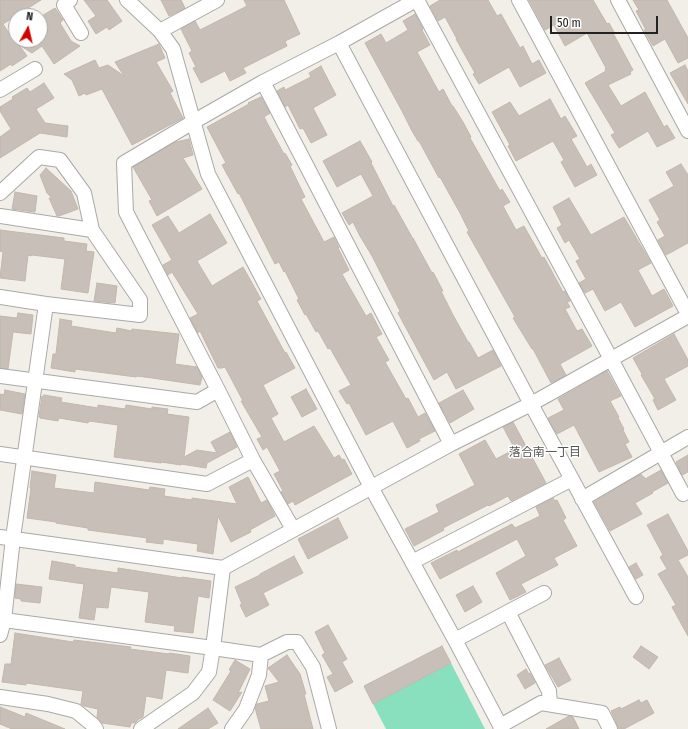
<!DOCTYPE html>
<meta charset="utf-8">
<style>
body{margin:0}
#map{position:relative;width:688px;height:729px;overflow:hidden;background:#f2efe9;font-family:"Fira Sans Condensed",sans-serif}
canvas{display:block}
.north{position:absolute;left:8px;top:8px;width:40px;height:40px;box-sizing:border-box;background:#fff;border:1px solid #a7a7a7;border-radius:50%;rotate:8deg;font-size:11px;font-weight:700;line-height:16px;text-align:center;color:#222}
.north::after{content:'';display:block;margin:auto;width:14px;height:18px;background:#d40000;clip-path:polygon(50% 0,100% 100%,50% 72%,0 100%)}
.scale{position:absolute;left:550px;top:16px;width:108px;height:18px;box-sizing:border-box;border:2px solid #222;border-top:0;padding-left:5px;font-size:12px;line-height:14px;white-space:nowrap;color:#222;-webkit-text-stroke:3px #fff;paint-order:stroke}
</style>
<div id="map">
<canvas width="688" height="729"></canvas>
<div class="north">N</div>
<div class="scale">50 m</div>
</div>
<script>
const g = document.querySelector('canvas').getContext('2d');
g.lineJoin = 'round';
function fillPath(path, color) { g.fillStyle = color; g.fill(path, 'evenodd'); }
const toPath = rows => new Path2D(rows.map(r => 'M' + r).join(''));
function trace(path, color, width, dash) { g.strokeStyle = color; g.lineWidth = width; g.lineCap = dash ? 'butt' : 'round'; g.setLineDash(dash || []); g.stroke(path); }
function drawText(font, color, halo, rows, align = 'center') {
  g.font = font + ' "Fira Sans Condensed","Noto Sans JP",sans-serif'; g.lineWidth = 3; g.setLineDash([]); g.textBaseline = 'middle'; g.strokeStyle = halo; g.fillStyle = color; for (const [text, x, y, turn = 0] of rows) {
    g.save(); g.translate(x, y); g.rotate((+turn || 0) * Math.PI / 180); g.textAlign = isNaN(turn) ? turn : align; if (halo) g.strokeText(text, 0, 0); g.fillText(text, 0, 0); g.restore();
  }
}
fillPath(toPath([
 [451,663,485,729,386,729,373,704]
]), '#88e0be');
const building = toPath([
 [0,0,41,0,3,24,13,40,40,40,40,17,55,8,63,20,60,23,71,41,80,46,54,64,42,46,32,53,19,45,27,56,12,66,11,64,0,71,0,0],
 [84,0,107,0,122,21,109,30,107,27,96,34,88,21,96,16,84,0],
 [161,0,181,0,185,8,169,16,161,0],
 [244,0,284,0,300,34,285,41,287,46,243,68,246,73,230,81,225,71,201,83,193,68,196,67,189,53,192,51,181,29,195,21,200,30,247,6,244,0],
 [440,0,488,0,497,16,501,14,520,48,523,46,532,64,539,60,546,73,520,87,509,67,479,84,473,74,475,73,456,39,457,39,445,17,438,21,430,6,440,0],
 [529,0,593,0,607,24,609,23,614,32,613,33,633,70,630,72,631,74,608,85,621,106,645,92,664,127,667,125,675,138,657,147,648,131,619,148,611,135,615,133,585,83,606,71,605,69,606,68,587,33,565,46,554,25,545,30,529,0],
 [633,0,667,0,688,38,688,58,678,63,665,39,653,46,644,30,646,30,636,11,639,10,633,0],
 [415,14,423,29,422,30,423,32,430,45,417,52,439,92,443,89,452,106,453,106,463,122,471,137,470,138,500,191,502,189,510,202,503,206,516,230,524,226,542,258,544,257,563,292,565,291,570,301,567,302,570,307,565,309,577,331,582,329,592,346,560,364,566,375,551,383,533,349,532,349,513,318,515,317,467,232,469,231,460,213,440,177,439,178,419,141,418,141,412,131,402,111,365,43,381,34,386,43,408,30,403,21,415,14],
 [159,44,165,58,156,62,173,91,170,93,183,118,132,145,102,89,86,95,85,93,79,96,72,80,64,74,95,60,99,68,108,65,124,76,115,62,159,44],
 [685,65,688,71,688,104,670,73,685,65],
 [321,66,336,95,313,108,327,135,311,143,303,128,300,129,288,105,285,107,277,91,284,87,285,90,311,77,309,73,321,66],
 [44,83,54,98,36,109,45,123,68,126,67,137,40,133,0,158,0,137,11,129,0,111,0,107,13,99,12,97,27,88,30,92,44,83],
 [261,97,270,113,264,117,284,154,285,153,292,165,290,166,305,197,301,199,324,242,334,237,339,248,338,248,349,270,342,274,366,316,371,313,382,334,376,337,389,360,385,362,406,399,408,398,418,417,425,413,435,431,419,439,420,441,407,448,393,421,366,435,349,403,347,404,339,391,351,385,330,348,328,349,318,331,316,332,306,314,305,315,297,300,299,299,285,271,284,272,279,262,275,264,239,193,238,194,222,165,226,163,207,127,249,104,248,103,261,97],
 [550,99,561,119,565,116,577,136,571,139,587,167,591,164,597,175,575,187,561,162,564,160,553,141,516,161,508,146,510,145,492,112,510,102,519,116,550,99],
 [189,139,193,155,183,158,202,189,157,216,149,201,152,200,133,167,176,142,189,139],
 [360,141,372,162,371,163,393,206,394,205,413,239,413,238,432,273,433,272,443,291,441,291,453,315,468,342,469,342,478,358,493,350,501,366,456,389,447,372,434,380,398,313,400,311,372,256,360,236,353,222,349,225,342,213,373,196,361,174,337,187,323,161,360,141],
 [681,164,688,175,688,243,666,255,658,240,665,236,657,222,660,220,649,200,674,186,666,172,681,164],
 [46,168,71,191,78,209,59,216,57,216,49,198,52,198,47,193,40,175,46,168],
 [15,192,37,196,35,212,12,209,15,192],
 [569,198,591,235,624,217,651,263,638,270,652,296,664,289,673,306,635,327,621,302,605,311,593,289,585,293,579,283,586,279,576,261,580,259,569,240,565,243,557,228,562,225,553,207,569,198],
 [210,214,227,243,197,261,212,286,243,267,261,299,257,301,285,353,286,352,295,368,263,385,278,414,271,418,284,442,314,426,334,458,339,455,342,460,344,459,352,474,295,505,293,501,288,504,281,492,283,491,274,474,280,471,267,447,263,450,257,439,262,437,241,401,243,401,225,367,222,368,218,368,200,331,198,333,190,318,198,314,172,272,168,275,163,265,172,260,152,225,168,216,179,233,210,214],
 [0,230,64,238,64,241,87,244,86,251,94,252,88,293,61,289,65,259,32,255,31,256,28,255,25,281,0,278,3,252,0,251,0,230],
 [97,283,117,286,115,303,94,301,97,283],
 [18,313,33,315,31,334,13,332,8,369,0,368,0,316,17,318,18,313],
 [60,319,72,321,71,326,116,333,117,328,132,331,132,329,179,334,175,364,197,367,202,377,200,385,152,378,137,376,136,377,75,369,75,372,51,368,53,354,56,354,60,319],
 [674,334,688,360,688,366,664,379,676,400,658,410,653,400,655,399,641,375,642,374,633,358,674,334],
 [607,371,621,396,610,401,619,417,618,418,624,429,623,430,629,442,625,444,632,457,599,472,574,425,557,434,548,418,564,410,558,399,607,371],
 [306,389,317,409,302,417,291,397,306,389],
 [5,390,25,394,22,414,0,410,0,394,4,395,5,390],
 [463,390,474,409,450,423,439,403,463,390],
 [44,395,62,398,61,402,98,408,98,405,125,409,126,405,152,409,152,407,168,409,167,414,189,417,184,457,197,450,217,453,211,442,230,432,237,447,207,463,206,468,181,464,181,465,161,462,161,463,114,457,118,425,89,421,88,423,59,418,58,421,40,418,40,417,39,417,42,396,43,397,44,395],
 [513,422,546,483,511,501,508,496,489,506,488,505,443,528,444,530,414,546,405,529,439,512,436,505,475,485,459,454,485,440,496,459,515,449,503,427,513,422],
 [688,455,688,472,682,475,676,462,688,455],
 [661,470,668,483,652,492,653,493,635,503,642,514,610,531,594,502,641,474,643,477,644,477,645,479,661,470],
 [32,471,56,475,54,488,94,493,95,482,149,490,150,487,165,489,164,496,192,500,192,498,237,504,229,487,248,477,261,503,267,500,275,516,250,530,251,532,231,542,218,516,213,554,197,551,198,544,163,539,163,544,146,542,147,538,88,530,88,528,56,523,56,522,27,518,31,488,30,488,32,471],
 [553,498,555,501,557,500,566,518,563,520,577,546,554,558,558,565,521,584,526,592,510,600,496,573,526,556,517,539,440,579,431,563,457,550,458,552,512,524,515,528,540,516,536,507,553,498],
 [668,514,688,551,688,555,678,560,688,577,688,636,672,607,676,605,658,574,667,569,660,557,663,555,647,525,668,514],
 [338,518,348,538,308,559,298,539,338,518],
 [294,556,303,573,263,593,269,605,246,617,240,605,242,604,235,587,260,575,260,574,294,556],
 [52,561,75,565,75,567,118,573,118,568,182,578,182,577,211,581,209,598,198,596,193,633,174,631,175,626,145,622,149,592,111,587,108,608,96,607,94,620,79,618,84,584,49,579,52,561],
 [636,563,643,575,636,579,629,567,636,563],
 [16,584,42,587,40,603,21,601,21,599,15,598,16,584],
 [473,586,482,602,465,612,456,595,473,586],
 [328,625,347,659,342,662,353,682,335,692,327,677,333,674,322,655,325,653,315,632,328,625],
 [15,633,73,642,74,640,131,647,130,649,169,654,169,653,190,656,188,673,166,670,162,699,146,696,143,717,139,719,135,723,131,723,130,727,102,723,97,717,98,709,84,706,81,704,83,691,26,683,26,685,2,682,5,664,11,664,15,633],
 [442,646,451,663,373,704,364,686,442,646],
 [641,646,658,657,649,669,633,657,641,646],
 [287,655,300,674,306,694,304,694,313,729,261,729,255,708,257,704,269,701,265,686,279,682,268,668,287,655],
 [559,658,571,680,558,687,545,665,559,658],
 [235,660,250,669,238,693,242,692,230,711,213,700,231,671,229,670,235,660],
 [526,669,529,674,530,673,535,683,525,689,517,675,526,669],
 [639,700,641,703,647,700,654,713,624,729,619,729,611,711,620,707,621,709,639,700],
 [0,707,25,717,26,713,65,729,12,729,0,724,0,707],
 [208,708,218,723,208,729,178,729,208,708],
 [569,716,573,717,579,729,546,729,569,716]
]);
fillPath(building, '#c7bfb8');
trace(building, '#c4b6ab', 1);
const minor = toPath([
 [70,0,64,5,81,33],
 [127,0,160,31,173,49,208,174,371,487,455,640,502,729],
 [417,0,611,359,683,494],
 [519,0,688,314],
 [618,0,688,131],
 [160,31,217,0],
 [339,43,531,404,636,597],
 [263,82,451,444],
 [0,90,35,69],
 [0,193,39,157,60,160,84,193,92,230],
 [0,216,92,230,140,300,140,315,46,304],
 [0,297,46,304,13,538,4,620,0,635],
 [0,376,197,402,218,390],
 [0,454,207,484,253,460],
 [582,499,688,437],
 [293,529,253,460,218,390,126,212,124,163,193,122,263,82,339,43,416,0],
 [0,537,223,568,451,444,531,404,688,316],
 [412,562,572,479],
 [508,612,549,691,550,704],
 [4,620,213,648,261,655],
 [455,640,544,593],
 [0,697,48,704,76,711,93,725,96,729],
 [500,726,541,703,602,713,610,729],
 [141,729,193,693,209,672,213,648,223,568],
 [232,729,246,709,259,675,261,655,287,642,297,642,313,667,329,729]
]);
trace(minor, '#a9a9a9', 16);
trace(minor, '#fff', 14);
drawText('12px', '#555', '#fff', [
 ["落合南一丁目",545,453]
]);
</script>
